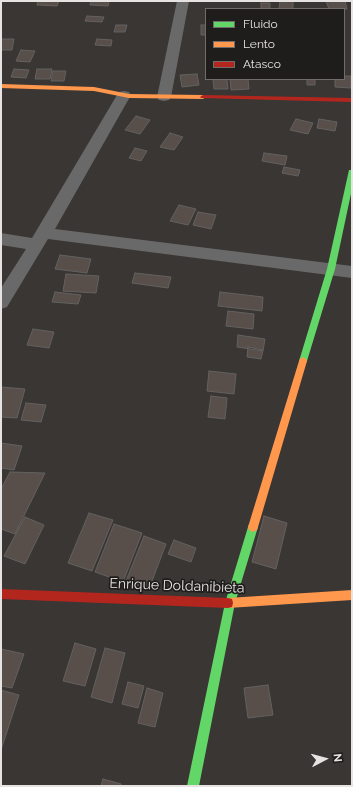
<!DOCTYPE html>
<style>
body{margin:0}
#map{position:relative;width:353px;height:787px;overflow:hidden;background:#393634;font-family:Raleway,sans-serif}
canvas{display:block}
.frame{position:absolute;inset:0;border:2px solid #e6e3e2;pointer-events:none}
.legend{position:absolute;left:205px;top:8px;width:140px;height:72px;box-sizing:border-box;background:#1f1d1c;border:1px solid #6f6c6b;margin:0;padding:5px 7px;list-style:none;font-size:12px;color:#e6e3e2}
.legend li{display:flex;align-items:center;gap:8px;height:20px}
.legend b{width:20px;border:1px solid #6f6c6b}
.north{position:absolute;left:305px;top:739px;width:40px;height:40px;-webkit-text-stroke:3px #1f1d1c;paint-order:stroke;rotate:84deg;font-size:11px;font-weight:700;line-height:16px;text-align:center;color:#e6e3e2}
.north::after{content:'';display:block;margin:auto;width:14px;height:18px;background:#e6e3e2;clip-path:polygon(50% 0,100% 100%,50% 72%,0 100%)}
</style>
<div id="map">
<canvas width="353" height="787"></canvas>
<div class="frame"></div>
<ul class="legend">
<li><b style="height:5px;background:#63d668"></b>Fluido</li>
<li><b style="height:5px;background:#ff974d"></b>Lento</li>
<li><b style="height:5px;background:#b3261e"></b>Atasco</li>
</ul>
<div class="north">N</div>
</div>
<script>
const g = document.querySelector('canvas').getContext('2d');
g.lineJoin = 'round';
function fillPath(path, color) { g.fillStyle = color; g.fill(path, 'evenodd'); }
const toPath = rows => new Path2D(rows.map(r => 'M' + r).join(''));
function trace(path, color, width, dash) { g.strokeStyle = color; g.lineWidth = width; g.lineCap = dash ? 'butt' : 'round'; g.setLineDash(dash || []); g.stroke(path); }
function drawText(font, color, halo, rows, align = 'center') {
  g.font = font + ' Raleway,sans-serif'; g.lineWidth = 3.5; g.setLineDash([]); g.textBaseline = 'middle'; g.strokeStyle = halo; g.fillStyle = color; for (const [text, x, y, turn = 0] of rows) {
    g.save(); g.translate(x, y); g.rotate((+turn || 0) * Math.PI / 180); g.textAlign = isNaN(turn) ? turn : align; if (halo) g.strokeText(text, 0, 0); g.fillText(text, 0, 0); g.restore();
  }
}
const building = toPath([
 [38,1,59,1,57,6,37,5,38,1],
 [91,1,109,1,108,6,90,5,91,1],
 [280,1,293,1,293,9,279,9,280,1],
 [326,1,345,1,347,9,329,9,326,1],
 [261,3,270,3,270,9,261,9,261,3],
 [87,16,104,17,102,22,85,21,87,16],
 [116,25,127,25,125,32,114,32,116,25],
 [201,25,206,25,206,35,201,35,201,25],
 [1,39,14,39,12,50,1,50,1,39],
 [97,39,112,40,111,46,95,45,97,39],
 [21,50,35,51,30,62,16,61,21,50],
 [14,69,29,70,26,78,11,77,14,69],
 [37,69,52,69,50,79,35,79,37,69],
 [53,71,66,71,64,81,51,81,53,71],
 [197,74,199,85,182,87,180,75,197,74],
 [344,76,351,76,351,88,335,87,335,79,344,79,344,76],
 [213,79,227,79,228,89,214,89,213,79],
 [230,79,248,79,249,89,231,90,230,79],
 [307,79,315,79,315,85,307,85,307,79],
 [136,116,150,120,140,134,125,130,136,116],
 [296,119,313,123,308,134,290,130,296,119],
 [319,119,337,122,335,131,317,128,319,119],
 [170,133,183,137,174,150,160,147,170,133],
 [135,148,147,151,141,161,129,158,135,148],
 [264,153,287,156,285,165,262,161,264,153],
 [284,167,300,170,298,176,282,173,284,167],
 [179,205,196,209,188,225,170,221,179,205],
 [198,212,216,215,211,229,193,225,198,212],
 [60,255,91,259,87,273,55,269,60,255],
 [135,273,171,277,168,288,132,283,135,273],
 [66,274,99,276,96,293,63,291,66,274],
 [55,292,81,295,78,304,52,302,55,292],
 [220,292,263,297,262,311,218,306,220,292],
 [228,311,254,314,253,329,226,326,228,311],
 [33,329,54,332,49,348,27,345,33,329],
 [238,335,265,339,263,351,237,347,238,335],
 [248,347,263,350,261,359,247,357,248,347],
 [209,371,236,374,234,394,207,391,209,371],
 [1,387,25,389,17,418,1,417,1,387],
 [211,396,227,398,225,419,208,417,211,396],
 [26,403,46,405,41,422,21,420,26,403],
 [1,443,22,446,14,470,1,468,1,443],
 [10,472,45,473,15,534,1,529,1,489,10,472],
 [89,513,113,520,92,571,68,563,89,513],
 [264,516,287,523,276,569,252,562,264,516],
 [25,517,44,525,25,564,4,556,25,517],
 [114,524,142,533,123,582,95,572,114,524],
 [144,536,166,544,149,589,126,581,144,536],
 [174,540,196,548,191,562,168,554,174,540],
 [75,643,96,649,85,686,63,681,75,643],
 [105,648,125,653,112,703,91,697,105,648],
 [1,649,24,654,12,688,1,686,1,649],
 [128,682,144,686,138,708,122,704,128,682],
 [268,685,273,715,248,718,244,688,268,685],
 [147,688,163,693,155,727,138,723,147,688],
 [1,690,19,695,1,750,1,690],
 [103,779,121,784,121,786,101,786,103,779]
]);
fillPath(building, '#584f4b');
trace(building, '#636160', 1);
fillPath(toPath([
 [177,1,189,1,171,97,169,100,164,101,159,100,157,97,177,1],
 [124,91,129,92,131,95,55,229,352,266,352,278,48,239,7,307,1,309,1,288,26,249,1,245,1,233,32,238,117,95,119,92,124,91]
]), '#6a6969');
fillPath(toPath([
 [349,170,352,170,352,189,335,269,307,361,306,363,303,365,300,363,299,361,327,269,349,170],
 [253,522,257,524,258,527,235,603,199,786,187,786,225,603,248,527,249,524,253,522]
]), '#63d668');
fillPath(toPath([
 [1,84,94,87,129,94,203,95,206,97,203,99,129,98,94,91,1,88,1,84],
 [303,357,306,359,307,361,258,527,257,530,253,532,249,530,248,527,299,361,300,359,303,357],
 [352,590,352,600,228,608,224,607,223,603,224,599,228,598,352,590]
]), '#ff974d');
fillPath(toPath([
 [203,95,352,98,352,102,201,98,200,97,203,95],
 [1,589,228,598,232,599,233,603,232,607,228,608,1,599,1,589]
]), '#b3261e');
drawText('14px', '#e6e3e2', '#1f1d1c', [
 ["Enrique Doldanibieta",177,586,2]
]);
</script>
